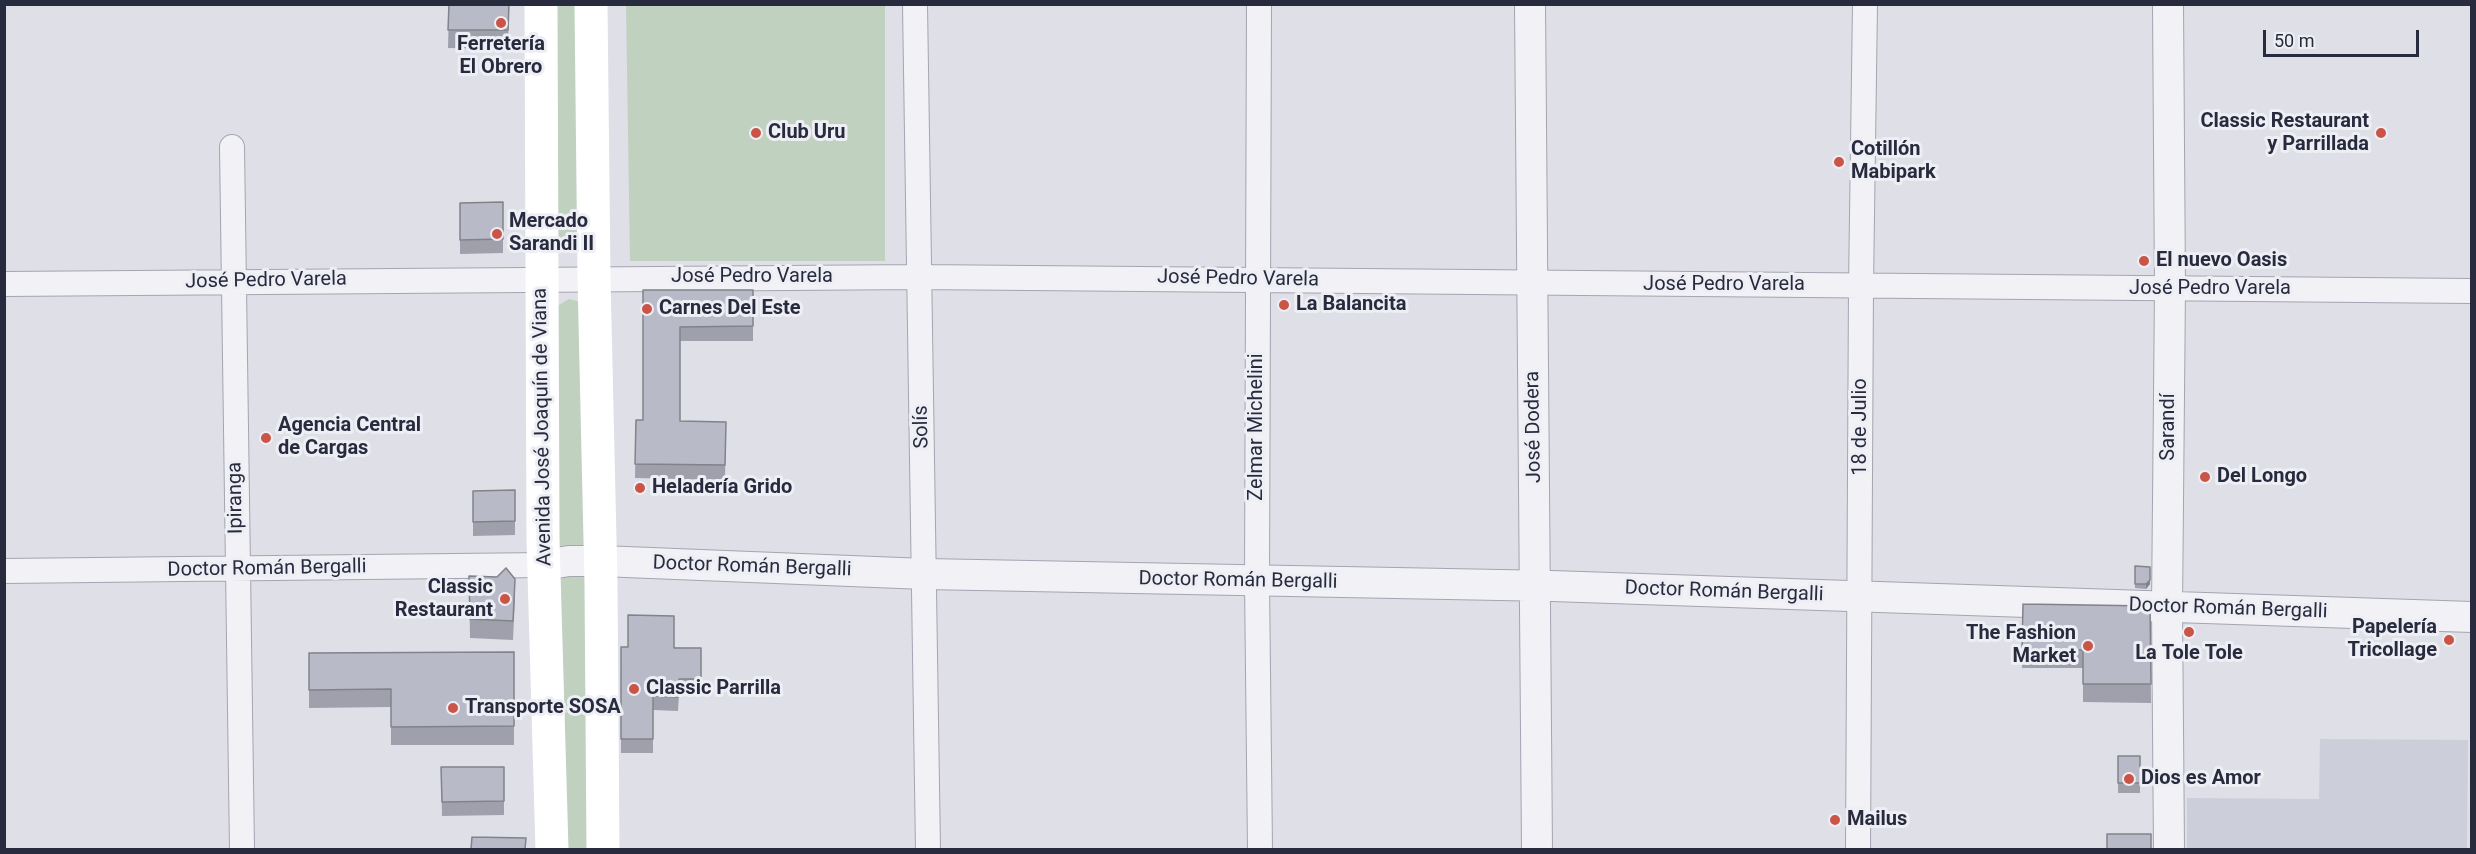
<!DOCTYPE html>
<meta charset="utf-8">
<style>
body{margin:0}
#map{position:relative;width:2476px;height:854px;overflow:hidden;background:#dedfe7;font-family:Roboto,sans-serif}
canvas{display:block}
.frame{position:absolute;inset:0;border:6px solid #282a3e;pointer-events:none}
.scale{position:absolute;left:2263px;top:30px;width:156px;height:27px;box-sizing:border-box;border:3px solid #282a3e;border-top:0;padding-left:8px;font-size:18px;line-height:21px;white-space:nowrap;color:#282a3e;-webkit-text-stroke:4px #eeeff5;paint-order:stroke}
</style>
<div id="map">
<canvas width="2476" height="854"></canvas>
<div class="frame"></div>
<div class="scale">50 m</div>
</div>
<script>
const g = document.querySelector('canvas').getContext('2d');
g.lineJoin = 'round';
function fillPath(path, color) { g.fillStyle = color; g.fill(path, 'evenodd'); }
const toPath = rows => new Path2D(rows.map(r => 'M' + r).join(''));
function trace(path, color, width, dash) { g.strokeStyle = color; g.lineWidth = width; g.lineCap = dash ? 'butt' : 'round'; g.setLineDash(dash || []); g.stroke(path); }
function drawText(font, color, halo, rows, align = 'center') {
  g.font = font + ' Roboto,sans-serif'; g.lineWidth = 6; g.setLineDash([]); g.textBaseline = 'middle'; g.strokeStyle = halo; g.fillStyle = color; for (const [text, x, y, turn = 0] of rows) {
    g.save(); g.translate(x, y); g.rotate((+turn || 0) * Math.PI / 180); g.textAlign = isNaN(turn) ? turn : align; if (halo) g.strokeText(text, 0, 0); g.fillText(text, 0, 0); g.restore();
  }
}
fillPath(toPath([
 [2320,739,2468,740,2467,849,2187,849,2187,798,2319,799]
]), '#ccced9');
fillPath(toPath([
 [576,4,580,241,576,245,570,246,562,245,557,240,554,5],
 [626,5,885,5,885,261,630,261],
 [569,299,581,302,590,551,559,555,557,306],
 [590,572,594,849,564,849,559,579,563,574]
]), '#c0d1c0');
const minor = toPath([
 [915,4,928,850],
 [1259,4,1257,582,1260,850],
 [232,147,242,850],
 [4,284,918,277,2472,291],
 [4,571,544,565],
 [1858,850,1861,286,1865,4]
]);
const tertiary = toPath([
 [1530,4,1537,850],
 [2168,4,2170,288,2167,607,2169,850],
 [544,565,569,561,601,561,925,574,1552,586,2472,617]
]);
trace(minor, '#a4a5b1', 26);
trace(tertiary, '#a4a5b1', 32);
trace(minor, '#f1f1f6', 24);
trace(tertiary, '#f1f1f6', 30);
trace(toPath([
 [541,4,543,539,552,850],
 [591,4,594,278,601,583,603,850]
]), '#fff', 33);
fillPath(toPath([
 [449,4,509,4,508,49,448,48],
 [503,202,503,253,460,254,460,203],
 [643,290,753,290,753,341,680,341,680,421,726,422,725,480,635,478,636,420,643,420],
 [515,490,515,535,473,536,473,491],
 [2135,566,2150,567,2150,584,2146,589,2135,588],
 [469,576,515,597,513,640,470,638],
 [2023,604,2150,606,2151,703,2083,702,2083,668,2022,668],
 [621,647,701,648,701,693,679,693,678,711,653,710,653,753,621,753],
 [514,652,514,745,391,745,391,707,309,708,309,653],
 [2118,756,2140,756,2140,793,2118,793],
 [441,767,504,767,504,815,442,816]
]), '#9fa0ab');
fillPath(toPath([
 [2150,580,2150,584,2146,589,2146,584]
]), '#82828b');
const building = toPath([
 [449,4,509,4,508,30,448,30,449,4],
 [503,202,503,239,460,240,460,203,503,202],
 [643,290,753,290,753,326,680,327,680,421,726,422,725,465,635,464,636,420,643,420,643,290],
 [515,490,515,521,473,522,473,491,515,490],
 [2135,566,2150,567,2150,580,2146,584,2135,584,2135,566],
 [506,568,515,579,513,621,470,619,469,576,497,577,506,568],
 [2023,604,2150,606,2151,684,2083,684,2083,650,2022,650,2023,604],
 [628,615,674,616,674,648,701,648,701,679,679,679,678,697,653,696,653,739,621,739,621,647,628,647,628,615],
 [514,652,514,726,391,727,391,689,309,690,309,653,514,652],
 [2118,756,2140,756,2140,783,2118,783,2118,756],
 [441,767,504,767,504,801,442,802,441,767],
 [2107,834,2151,834,2151,849,2107,849,2107,834],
 [472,837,526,838,525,849,471,849,472,837]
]);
fillPath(building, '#b9bac7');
trace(building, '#82828b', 1.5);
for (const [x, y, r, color] of [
 [501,23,6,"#ca5446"],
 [756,133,6,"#ca5446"],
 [2381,133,6,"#ca5446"],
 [1839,162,6,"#ca5446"],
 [497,234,6,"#ca5446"],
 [2144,261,6,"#ca5446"],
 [1284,305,6,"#ca5446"],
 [647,309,6,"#ca5446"],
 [266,438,6,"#ca5446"],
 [2205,477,6,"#ca5446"],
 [640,488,6,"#ca5446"],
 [505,599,6,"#ca5446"],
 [2189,632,6,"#ca5446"],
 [2449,640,6,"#ca5446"],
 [2088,646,6,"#ca5446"],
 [634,689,6,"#ca5446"],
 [453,708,6,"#ca5446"],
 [2129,779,6,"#ca5446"],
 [1835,820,6,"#ca5446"]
]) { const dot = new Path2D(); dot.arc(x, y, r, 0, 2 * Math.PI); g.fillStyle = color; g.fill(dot); trace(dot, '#eeeff5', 2); }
drawText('bold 20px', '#282a3e', '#eeeff5', [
 ["Ferretería",501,45,"center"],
 ["El Obrero",501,68,"center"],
 ["Classic Restaurant",2369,122,"right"],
 ["y Parrillada",2369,145,"right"],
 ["Club Uru",768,133],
 ["Cotillón",1851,150],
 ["Mabipark",1851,173],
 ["Mercado",509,222],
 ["Sarandi II",509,245],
 ["El nuevo Oasis",2156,261],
 ["La Balancita",1296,305],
 ["Carnes Del Este",659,309],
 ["Agencia Central",278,426],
 ["de Cargas",278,449],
 ["Del Longo",2217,477],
 ["Heladería Grido",652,488],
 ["Classic",493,588,"right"],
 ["Restaurant",493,611,"right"],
 ["Papelería",2437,628,"right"],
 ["Tricollage",2437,651,"right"],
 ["The Fashion",2076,634,"right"],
 ["Market",2076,657,"right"],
 ["La Tole Tole",2189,654,"center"],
 ["Classic Parrilla",646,689],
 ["Transporte SOSA",465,708],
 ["Dios es Amor",2141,779],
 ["Mailus",1847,820]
], 'left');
drawText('20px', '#282a3e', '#eeeff5', [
 ["José Pedro Varela",752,277],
 ["José Pedro Varela",1238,279,1],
 ["José Pedro Varela",266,281,-1],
 ["José Pedro Varela",1724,285],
 ["José Pedro Varela",2210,289],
 ["Avenida José Joaquín de Viana",543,427,-91],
 ["Solís",922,427,-91],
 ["Zelmar Michelini",1257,427,-90],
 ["José Dodera",1534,427,-91],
 ["18 de Julio",1861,427,-90],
 ["Sarandí",2169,427,-90],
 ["Ipiranga",236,498,-91],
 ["Doctor Román Bergalli",752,567,2],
 ["Doctor Román Bergalli",267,569,-1],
 ["Doctor Román Bergalli",1238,581,1],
 ["Doctor Román Bergalli",1724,592,2],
 ["Doctor Román Bergalli",2228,609,2]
]);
</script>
